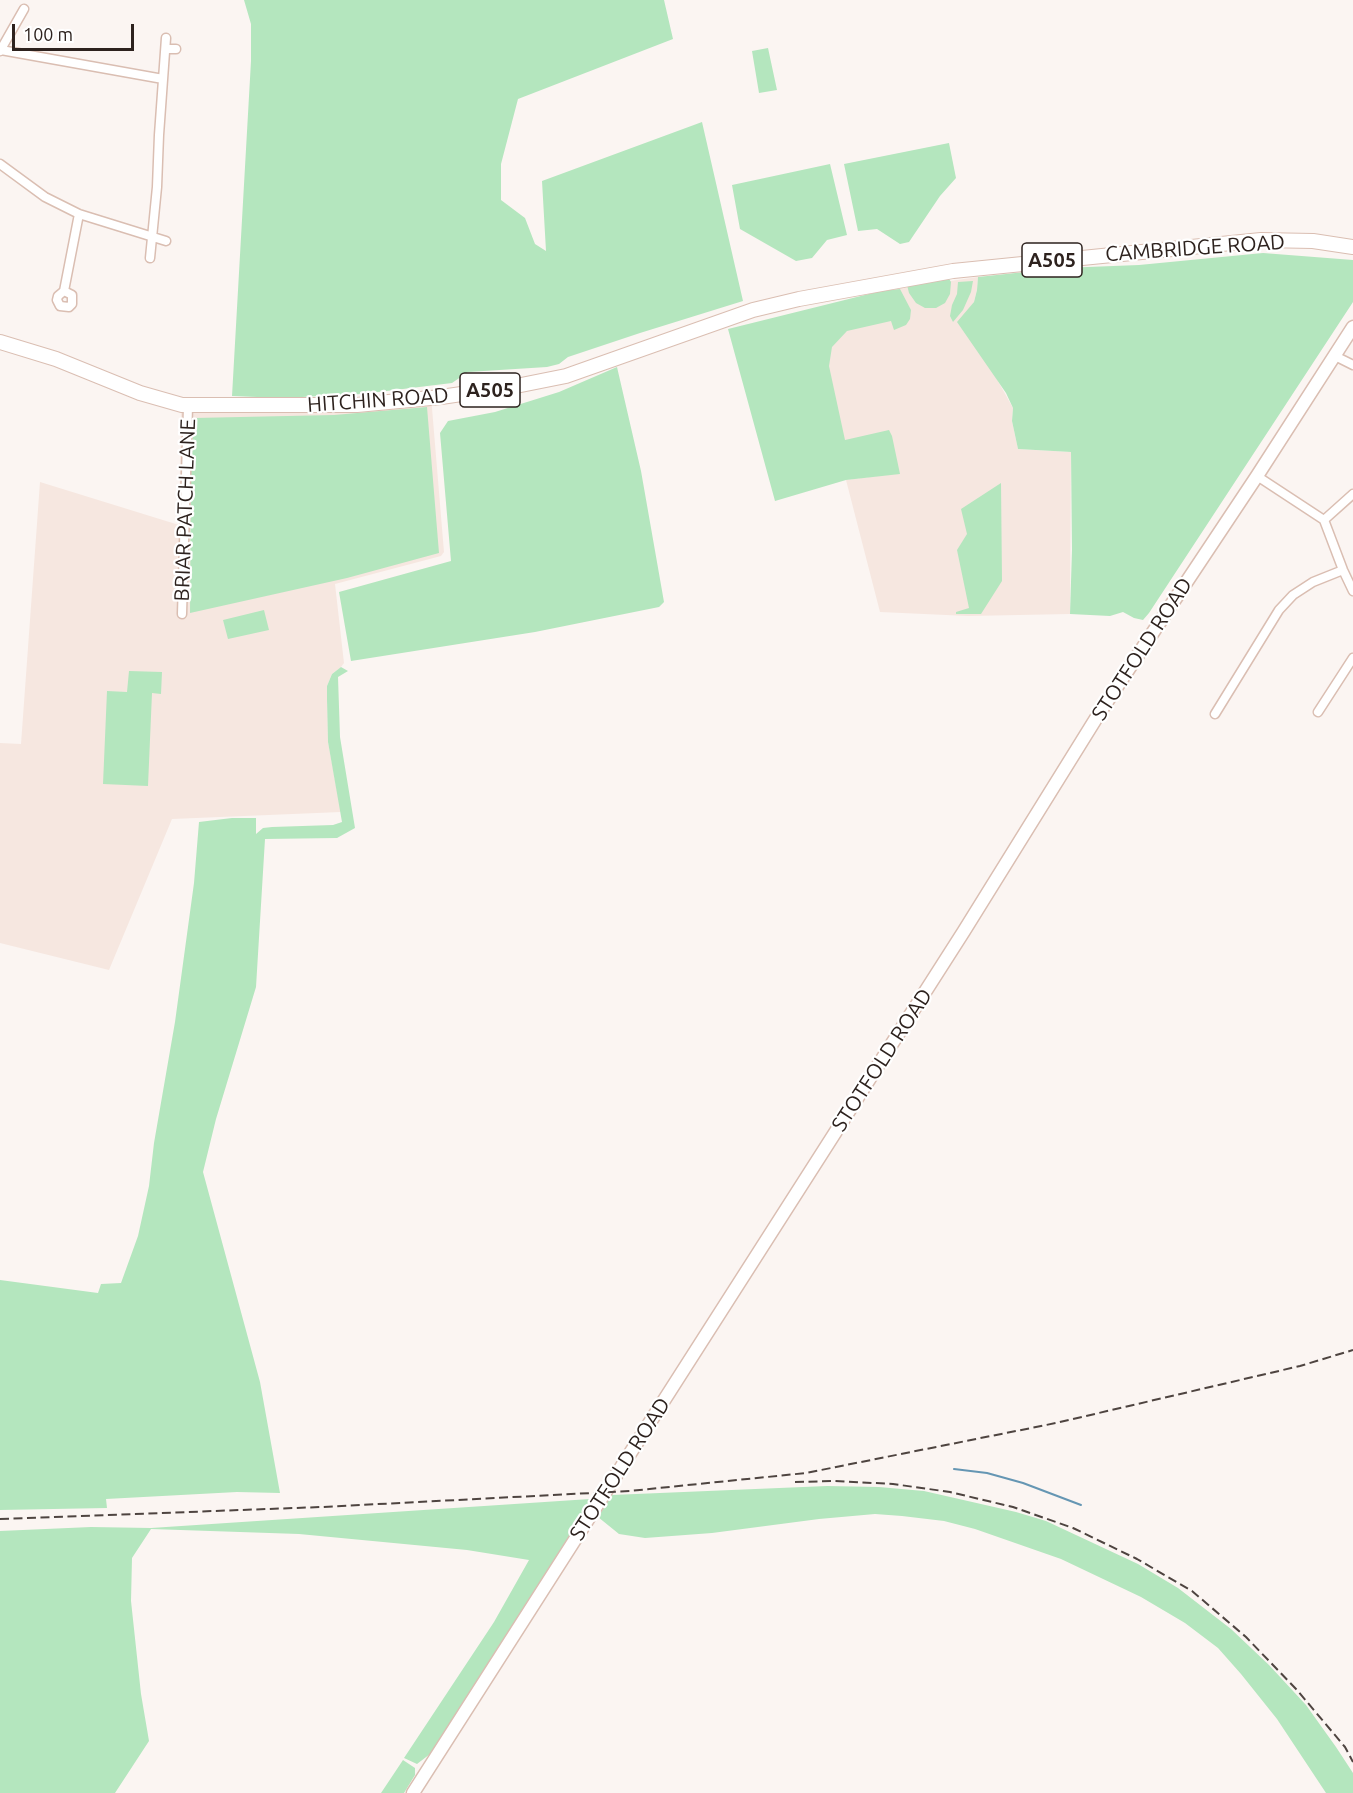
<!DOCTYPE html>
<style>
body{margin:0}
#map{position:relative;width:1353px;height:1793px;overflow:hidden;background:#fbf5f2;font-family:Ubuntu,sans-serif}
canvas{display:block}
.scale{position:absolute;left:12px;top:24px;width:122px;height:27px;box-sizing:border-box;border:3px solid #2d221e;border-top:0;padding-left:8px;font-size:18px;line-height:21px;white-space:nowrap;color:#2d221e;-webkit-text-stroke:4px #fff;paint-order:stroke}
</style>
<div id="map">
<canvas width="1353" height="1793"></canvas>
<div class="scale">100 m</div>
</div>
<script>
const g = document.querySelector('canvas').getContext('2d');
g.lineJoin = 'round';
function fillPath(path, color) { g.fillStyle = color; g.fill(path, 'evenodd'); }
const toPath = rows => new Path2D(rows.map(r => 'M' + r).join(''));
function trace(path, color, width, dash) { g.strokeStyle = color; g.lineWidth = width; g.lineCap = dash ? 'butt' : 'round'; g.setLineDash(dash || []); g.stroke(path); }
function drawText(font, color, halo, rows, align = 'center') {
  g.font = font + ' Ubuntu,sans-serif'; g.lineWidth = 4.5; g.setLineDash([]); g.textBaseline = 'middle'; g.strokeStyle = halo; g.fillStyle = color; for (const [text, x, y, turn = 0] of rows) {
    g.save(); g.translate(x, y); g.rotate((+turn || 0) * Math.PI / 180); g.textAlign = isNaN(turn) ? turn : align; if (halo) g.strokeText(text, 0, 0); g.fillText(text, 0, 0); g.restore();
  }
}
fillPath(toPath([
 [978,277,977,290,974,302,967,313,994,374,1013,408,1012,421,1018,449,1071,452,1070,614,968,616,880,612,846,480,899,473,840,446,820,339,881,291],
 [431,396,444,552,441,556,335,584,344,663,341,667,332,674,327,686,328,742,341,812,172,819,109,970,0,943,0,743,21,744,40,482,179,525,181,411]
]), '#f6e7e0');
fillPath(toPath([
 [244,0,664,0,673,39,518,99,501,164,501,200,525,218,535,244,546,251,542,181,702,122,743,301,640,333,568,357,559,364,547,367,468,372,452,383,362,394,282,398,232,396,251,61,251,24],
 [768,48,777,90,759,93,752,51],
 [949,143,956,178,940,196,909,242,900,244,877,229,858,231,844,164],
 [830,164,847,235,827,240,812,258,796,261,740,229,732,185],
 [1263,253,1353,260,1353,302,1149,613,1143,620,1134,618,1123,612,1110,616,1070,614,1072,550,1071,452,1018,449,1012,421,1013,408,1006,393,957,322,974,302,977,290,978,277,1062,268,1139,265],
 [948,277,951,282,950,294,945,303,936,308,925,308,916,303,909,293,907,285],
 [973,281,971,292,963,310,953,322,950,316,952,305,957,294,958,282],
 [900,289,911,310,910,319,906,325,894,330,891,321,847,331,832,347,829,366,845,440,889,430,892,436,900,474,846,480,775,501,728,329,881,291],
 [617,367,641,471,664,602,659,607,535,632,351,661,339,592,451,561,440,433,448,421,495,412,559,392],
 [427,407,439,553,347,578,190,613,191,459,194,418,334,415],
 [1001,483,1002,581,981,614,956,614,956,612,969,608,957,550,967,534,961,509],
 [264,610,269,630,228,639,223,620],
 [341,667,348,671,338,677,340,737,355,828,337,838,265,839,256,987,216,1119,203,1172,260,1382,280,1493,237,1492,106,1499,107,1508,0,1510,0,1280,98,1293,101,1284,121,1283,138,1236,149,1186,154,1143,175,1022,194,883,199,822,232,818,256,818,256,834,263,828,272,827,333,825,342,822,328,742,327,699,327,686,332,674],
 [129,671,162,672,161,694,152,693,148,786,103,784,107,691,127,692],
 [827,1486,879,1487,924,1491,1016,1512,1046,1521,1138,1564,1178,1588,1231,1629,1269,1665,1306,1705,1336,1747,1353,1773,1353,1793,1326,1793,1277,1719,1241,1674,1218,1648,1185,1623,1141,1597,1061,1559,975,1529,944,1521,902,1516,875,1514,819,1519,712,1533,645,1538,619,1534,598,1517,612,1495],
 [590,1499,587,1510,430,1754,417,1764,404,1758,494,1622,529,1560,467,1550,299,1534,151,1529,132,1558,131,1601,141,1694,149,1741,115,1793,0,1793,0,1531,91,1527,151,1528],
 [403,1760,415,1768,415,1775,404,1793,381,1793]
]), '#b4e6be');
trace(toPath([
 [954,1469,987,1473,1023,1483,1081,1505]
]), '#6596b3', 2);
const street = toPath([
 [167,49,176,49],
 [1,50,163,79],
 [0,51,24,9],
 [0,164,45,197,79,214,166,241],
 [150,258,157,187,159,135,166,38],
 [64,291,72,295,72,304,69,307,60,306,57,300,58,296,64,291,79,214],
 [1335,356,1353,365],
 [1257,476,1324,520,1343,570,1353,591],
 [1324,520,1353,494],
 [182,614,188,406],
 [1318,712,1353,658],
 [1215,714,1279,610,1293,595,1313,582,1343,570]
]);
const secondary = toPath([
 [413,1793,964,931,1100,712,1257,476,1353,327]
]);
const primary = toPath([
 [0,342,56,359,140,393,182,405,357,405,441,397,516,386,566,376,753,310,799,299,953,271,1261,240,1313,241,1353,247]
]);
trace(street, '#dabeb2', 11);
trace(secondary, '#dabeb2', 15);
trace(primary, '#dabeb2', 16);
trace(street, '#fff', 8);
trace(secondary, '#fff', 12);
trace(primary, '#fff', 14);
trace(toPath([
 [795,1482,835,1481,893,1484,950,1492,1013,1507,1073,1528,1137,1559,1192,1591,1246,1637,1297,1690,1345,1747,1353,1762],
 [0,1519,322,1507,630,1491,806,1473,1056,1423,1300,1366,1353,1350]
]), '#4e4440', 2, [9, 4.5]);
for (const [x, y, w] of [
 [1052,260,60],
 [490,390,60]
]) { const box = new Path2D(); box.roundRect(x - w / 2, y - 17, w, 34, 4.5); g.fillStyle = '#fff'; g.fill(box); trace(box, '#2d221e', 1.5); }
drawText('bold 20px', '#2d221e', null, [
 ["A505",1052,260],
 ["A505",490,390]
]);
drawText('21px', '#2d221e', '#fff', [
 ["CAMBRIDGE ROAD",1195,248,-4],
 ["HITCHIN ROAD",378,400,-4],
 ["BRIAR PATCH LANE",185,510,-88],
 ["STOTFOLD ROAD",1142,649,-57],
 ["STOTFOLD ROAD",882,1060,-57],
 ["STOTFOLD ROAD",620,1469,-57]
]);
</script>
